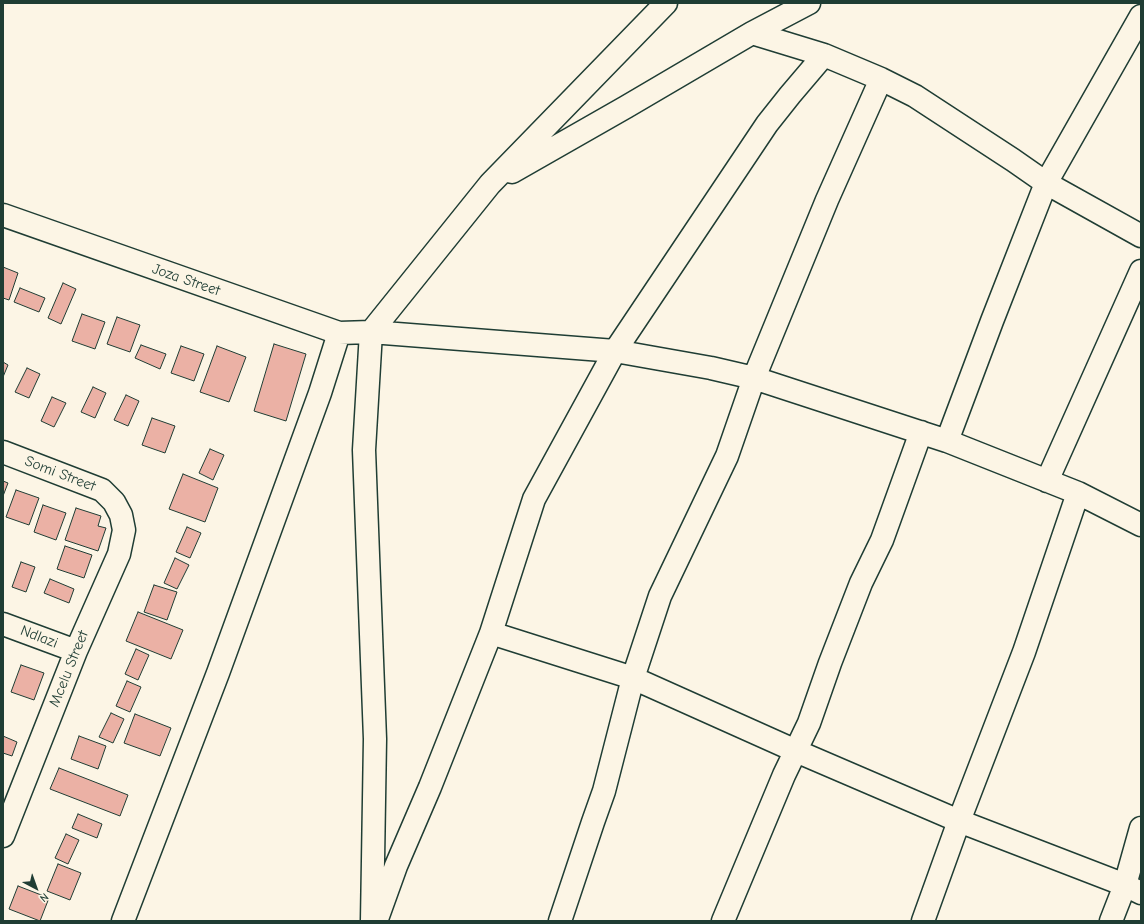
<!DOCTYPE html>
<style>
body{margin:0}
#map{position:relative;width:1144px;height:924px;overflow:hidden;background:#fcf5e5;font-family:"Comic Neue",sans-serif}
canvas{display:block}
.frame{position:absolute;inset:0;border:4px solid #1f3d34;pointer-events:none}
.north{position:absolute;left:16px;top:868px;width:40px;height:40px;-webkit-text-stroke:3px #fcf5e5;paint-order:stroke;rotate:139deg;font-size:11px;font-weight:700;line-height:16px;text-align:center;color:#1f3d34}
.north::after{content:'';display:block;margin:auto;width:14px;height:18px;background:#1f3d34;clip-path:polygon(50% 0,100% 100%,50% 72%,0 100%)}
</style>
<div id="map">
<canvas width="1144" height="924"></canvas>
<div class="frame"></div>
<div class="north">N</div>
</div>
<script>
const g = document.querySelector('canvas').getContext('2d');
g.lineJoin = 'round';
function fillPath(path, color) { g.fillStyle = color; g.fill(path, 'evenodd'); }
const toPath = rows => new Path2D(rows.map(r => 'M' + r).join(''));
function trace(path, color, width, dash) { g.strokeStyle = color; g.lineWidth = width; g.lineCap = dash ? 'butt' : 'round'; g.setLineDash(dash || []); g.stroke(path); }
function drawText(font, color, halo, rows, align = 'center') {
  g.font = font + ' "Comic Neue",sans-serif'; g.lineWidth = 3.5; g.setLineDash([]); g.textBaseline = 'middle'; g.strokeStyle = halo; g.fillStyle = color; for (const [text, x, y, turn = 0] of rows) {
    g.save(); g.translate(x, y); g.rotate((+turn || 0) * Math.PI / 180); g.textAlign = isNaN(turn) ? turn : align; if (halo) g.strokeText(text, 0, 0); g.fillText(text, 0, 0); g.restore();
  }
}
const building = toPath([
 [3,267,18,273,9,300,3,298,3,267],
 [63,283,76,289,61,324,48,318,63,283],
 [20,288,45,298,39,312,14,302,20,288],
 [82,314,105,322,95,349,72,341,82,314],
 [117,317,140,325,130,352,107,344,117,317],
 [274,344,306,354,286,421,254,411,274,344],
 [141,345,166,354,160,369,135,358,141,345],
 [181,346,204,354,194,381,171,373,181,346],
 [217,346,246,357,229,402,200,392,217,346],
 [3,362,8,365,3,377,3,362],
 [27,368,40,374,29,398,15,392,27,368],
 [93,387,106,393,95,418,81,412,93,387],
 [126,395,139,401,128,426,114,420,126,395],
 [52,397,66,403,54,427,41,421,52,397],
 [152,418,175,426,165,453,142,445,152,418],
 [210,449,224,455,213,480,199,473,210,449],
 [183,474,218,488,205,522,169,509,183,474],
 [3,481,8,483,3,496,3,481],
 [16,490,39,498,29,525,6,517,16,490],
 [43,505,66,513,56,540,34,532,43,505],
 [76,508,101,516,98,526,106,528,98,551,65,540,76,508],
 [187,527,201,533,190,558,176,552,187,527],
 [65,546,92,555,84,578,57,569,65,546],
 [175,558,189,565,177,589,164,583,175,558],
 [21,562,35,567,26,592,12,587,21,562],
 [50,579,74,589,69,603,44,593,50,579],
 [154,585,177,592,167,620,144,612,154,585],
 [138,612,183,630,171,659,126,641,138,612],
 [136,649,149,655,138,680,125,674,136,649],
 [21,665,44,673,34,700,11,692,21,665],
 [127,681,141,687,130,712,116,706,127,681],
 [111,713,124,719,113,743,99,737,111,713],
 [135,714,171,728,160,756,124,743,135,714],
 [3,736,17,742,12,756,3,753,3,736],
 [79,736,106,746,98,769,71,759,79,736],
 [59,768,128,795,120,816,50,789,59,768],
 [78,814,102,824,97,838,72,828,78,814],
 [66,834,79,840,68,864,55,858,66,834],
 [58,864,81,873,70,900,47,891,58,864],
 [18,886,49,898,40,921,9,909,18,886]
]);
fillPath(building, '#ebb1a5');
trace(building, '#1f3d34', 1);
const minor = toPath([
 [752,33,824,55,881,79,915,96,1013,160,1046,183,1141,236],
 [512,172,626,107,752,33,809,3],
 [3,215,339,333,371,332,615,351,711,368,754,378,947,441,1078,493,1141,525],
 [947,441,992,321,1046,183,1141,16],
 [3,452,102,490,114,502,121,515,124,530,119,554,76,651,3,836],
 [1047,481,1141,271],
 [3,624,76,651],
 [491,633,633,678,796,751,959,821,1125,885,1141,893],
 [378,916,396,866,430,787,491,633,534,499,615,351,767,124,790,95,824,55],
 [123,921,218,673,320,393,339,333],
 [372,921,375,739,364,450,371,332,490,184,666,3],
 [560,921,593,822,604,791,633,678,660,596,727,456,754,378,827,200,881,79],
 [723,921,784,775,809,723,830,663,861,583,882,540,921,432],
 [923,921,959,821,1024,652,1078,493],
 [1111,921,1125,885,1141,828]
]);
trace(minor, '#1f3d34', 25);
trace(minor, '#fcf5e5', 22);
drawText('15px', '#1f3d34', '#fcf5e5', [
 ["Joza Street",186,280,19],
 ["Somi Street",60,474,21],
 ["Ndlazi",39,637,21],
 ["Mcelu Street",69,669,-68]
]);
</script>
